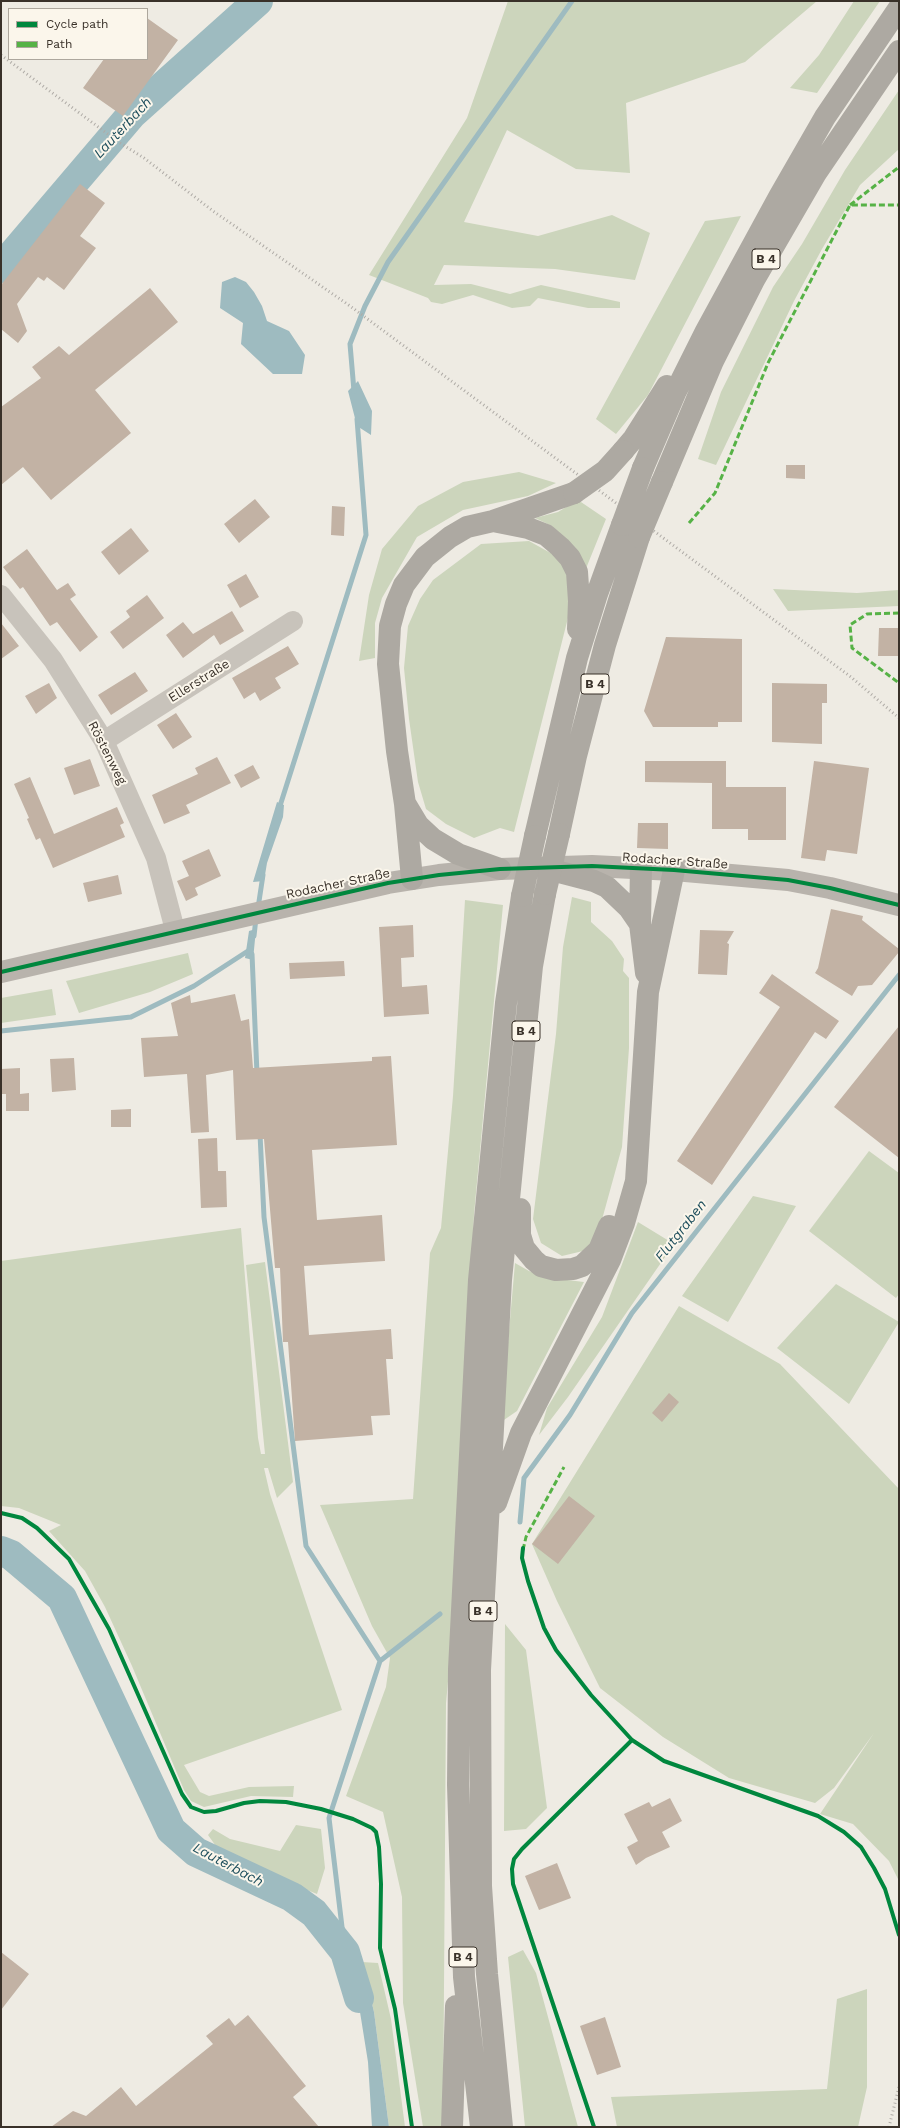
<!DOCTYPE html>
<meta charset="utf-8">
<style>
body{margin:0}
#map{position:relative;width:900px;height:2128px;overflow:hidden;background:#eeebe3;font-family:"Work Sans",sans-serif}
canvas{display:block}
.frame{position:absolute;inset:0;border:2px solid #393129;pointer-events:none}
.legend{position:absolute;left:8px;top:8px;width:140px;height:52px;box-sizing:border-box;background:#fbf6eb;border:1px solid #ada79d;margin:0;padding:5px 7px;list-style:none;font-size:12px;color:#393129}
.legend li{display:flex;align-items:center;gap:8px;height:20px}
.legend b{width:20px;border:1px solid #ada79d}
</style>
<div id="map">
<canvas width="900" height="2128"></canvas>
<div class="frame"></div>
<ul class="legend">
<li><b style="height:5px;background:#00873e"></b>Cycle path</li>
<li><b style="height:5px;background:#56b246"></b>Path</li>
</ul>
</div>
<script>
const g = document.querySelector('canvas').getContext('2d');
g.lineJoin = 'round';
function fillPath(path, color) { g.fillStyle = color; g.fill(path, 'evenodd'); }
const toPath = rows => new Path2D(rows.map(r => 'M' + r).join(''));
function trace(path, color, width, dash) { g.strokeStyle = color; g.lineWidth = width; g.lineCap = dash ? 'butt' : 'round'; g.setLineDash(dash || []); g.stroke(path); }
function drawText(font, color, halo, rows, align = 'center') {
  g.font = font + ' "Work Sans",sans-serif'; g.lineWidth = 4; g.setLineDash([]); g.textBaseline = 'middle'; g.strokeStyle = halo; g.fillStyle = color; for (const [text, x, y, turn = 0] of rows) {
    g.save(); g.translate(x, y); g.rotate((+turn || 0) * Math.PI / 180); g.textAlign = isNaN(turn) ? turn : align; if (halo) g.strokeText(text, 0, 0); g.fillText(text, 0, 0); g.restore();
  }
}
fillPath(toPath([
 [508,1,817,1,745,62,626,103,630,173,576,169,507,130,464,222,538,236,612,215,650,233,635,280,555,269,444,265,434,285,471,284,510,294,541,285,620,302,620,308,588,308,538,298,530,306,512,308,473,295,442,304,431,302,428,298,369,275,467,118],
 [854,1,880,1,817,93,790,88,819,55],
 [899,90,899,149,860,185,822,249,794,301,716,465,698,459,721,392,773,287,802,244,845,170],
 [741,216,648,395,616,434,596,419,705,221],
 [519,472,556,483,528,496,463,510,417,537,382,598,375,623,375,658,359,661,369,595,382,549,418,506,463,482],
 [578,500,606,519,585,571,552,526,535,518,558,512],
 [529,541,565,561,575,590,514,832,500,828,474,838,446,824,426,809,418,782,409,719,404,668,408,626,420,599,433,580,481,544],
 [773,589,857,593,899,590,899,606,788,611],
 [572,897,591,902,591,922,612,941,624,959,623,971,629,978,629,1048,622,1147,595,1245,583,1251,562,1256,541,1243,533,1219,556,1034,563,947],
 [465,900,503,905,474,1214,458,1574,446,1703,443,2127,423,2127,403,2003,402,1897,383,1812,346,1796,386,1687,390,1658,372,1626,320,1505,413,1499,430,1253,441,1228,453,1096],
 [188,953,193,974,150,992,79,1013,66,981],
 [52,989,56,1015,1,1023,1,998],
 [869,1151,899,1173,899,1294,896,1298,809,1231],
 [753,1196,796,1206,728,1322,682,1296],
 [638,1222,674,1244,568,1397,539,1435,547,1408,602,1317],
 [241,1228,258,1438,261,1454,265,1454,246,1265,265,1262,293,1482,277,1498,268,1468,264,1468,270,1494,342,1710,184,1765,200,1792,209,1796,249,1787,294,1786,293,1797,251,1796,204,1807,191,1801,184,1790,132,1666,105,1607,85,1571,49,1531,61,1525,19,1508,1,1506,1,1261],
 [515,1263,529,1271,551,1278,584,1282,517,1411,501,1422],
 [836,1284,899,1322,849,1404,777,1348],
 [679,1306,780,1364,899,1489,899,1881,889,1861,853,1824,820,1814,874,1733,834,1788,815,1803,729,1778,663,1737,600,1688,557,1601,532,1544],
 [505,1624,526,1650,547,1808,526,1829,504,1831],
 [296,1825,321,1829,325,1868,317,1894,223,1856,208,1835,213,1829,230,1839,280,1851],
 [523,1950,536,1973,578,2127,525,2127,508,1957],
 [362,1962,378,1963,391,2019,405,2127,389,2127,374,2012],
 [867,1989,867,2087,858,2127,617,2127,611,2097,827,2089,837,1999]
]), '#ccd5bc');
fillPath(toPath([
 [235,277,246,282,254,292,262,306,267,321,289,331,305,355,302,374,273,374,241,344,243,323,220,308,222,282],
 [358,381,372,411,371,435,357,426,348,391],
 [277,802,284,805,283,817,267,863,264,881,253,882],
 [256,929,253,960,245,958,249,931],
 [1,1542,17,1547,37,1559,44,1570,24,1575,1,1560],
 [156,1780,179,1825,173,1845,151,1802],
 [357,1953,362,1962,374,2012,389,2127,372,2127,368,2062,360,2012,337,1964]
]), '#9ebbc0');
trace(toPath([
 [354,391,350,344,365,306,388,262,572,1],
 [279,809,366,535,357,419],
 [258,908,263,875],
 [254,936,256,918],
 [252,954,257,1074],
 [1,1031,131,1017,194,986,251,949],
 [260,1134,264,1217,306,1546,380,1661,329,1818,345,1952],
 [520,1522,524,1478,570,1415,632,1313,899,975],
 [380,1661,440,1614]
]), '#9ebbc0', 5);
trace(toPath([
 [1,268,132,114,258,1],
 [1,1551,11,1555,62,1598,171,1830,196,1852,292,1897,314,1913,345,1952,359,1998]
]), '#9ebbc0', 30);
fillPath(toPath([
 [147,18,178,40,123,116,83,88,104,59,147,59],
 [80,184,105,203,80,236,96,248,64,290,47,277,44,281,38,277,17,304,27,331,18,343,1,329,1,285],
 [150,288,178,322,95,390,131,433,51,500,23,467,1,485,1,407,41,378,32,367,59,346,69,355],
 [786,465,805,465,805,479,786,478],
 [255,499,270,517,239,543,224,524],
 [332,506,345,507,344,536,331,535],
 [131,528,149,551,119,575,101,552],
 [27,549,57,590,68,583,76,595,70,599,98,637,80,652,57,622,50,626,23,587,20,589,3,567],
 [246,574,259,597,240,608,227,585],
 [147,595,164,618,123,649,110,632,130,617,126,611],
 [232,611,244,631,220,645,214,635,183,658,166,635,183,622,193,634],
 [1,623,19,646,1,659],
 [879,628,899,628,899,656,878,656],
 [666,637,742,639,742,722,718,722,718,727,653,727,644,711],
 [288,646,299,664,275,678,281,688,260,701,255,692,244,699,232,678],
 [135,672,148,691,111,715,98,695],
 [49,683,57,698,36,714,25,696],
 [772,683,827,684,827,703,822,703,822,744,772,742],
 [176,713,192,737,173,749,157,725],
 [217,757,231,783,186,805,190,813,164,824,152,795,198,774,195,768],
 [90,759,100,786,74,795,64,768],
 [645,761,726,761,726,787,786,787,786,840,748,840,748,829,712,829,712,783,645,782],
 [814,761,869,768,857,854,827,850,825,861,801,858],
 [253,765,260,778,241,788,234,775],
 [30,777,54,834,117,807,124,823,120,825,125,837,53,868,40,838,36,840,27,819,29,818,14,784],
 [638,823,668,823,668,849,637,848],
 [209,849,221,876,195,888,198,895,186,901,177,881,189,876,182,861],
 [118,875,122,894,88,902,83,883],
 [831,909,863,916,862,920,899,949,899,952,872,985,858,986,852,996,815,973,818,968],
 [413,925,414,957,401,958,402,987,427,985,429,1014,384,1017,379,927],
 [700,930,734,931,727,943,729,944,727,975,698,974],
 [344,961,345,976,290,979,289,963],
 [772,974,839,1021,826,1039,815,1032,712,1185,677,1161,780,1007,759,993],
 [235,994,241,1021,249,1019,253,1068,372,1061,372,1057,391,1056,397,1145,312,1150,317,1220,382,1215,385,1261,304,1266,309,1335,391,1329,393,1359,386,1359,390,1415,371,1416,373,1435,295,1441,288,1342,283,1342,280,1268,275,1268,264,1139,236,1140,233,1070,206,1075,209,1132,191,1133,187,1074,144,1077,141,1038,178,1036,171,1003,190,995,191,1003],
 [899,1026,899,1158,834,1107],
 [74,1058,76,1090,52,1092,50,1059],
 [20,1068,20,1094,29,1093,29,1111,6,1111,6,1094,1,1094,1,1069],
 [131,1109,131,1127,111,1127,111,1110],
 [217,1138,218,1171,226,1171,227,1207,201,1208,198,1139],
 [669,1393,679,1402,662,1422,652,1413],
 [569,1496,595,1516,558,1564,532,1544],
 [670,1798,682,1821,662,1832,670,1847,646,1858,636,1865,627,1847,638,1841,624,1814,649,1802,652,1807],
 [557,1863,571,1898,539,1910,525,1876],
 [1,1952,29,1974,1,2010],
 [248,2015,306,2086,293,2097,319,2127,51,2127,73,2111,86,2116,121,2087,136,2106,213,2044,206,2036,229,2018,235,2026],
 [605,2017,621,2067,597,2075,580,2026]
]), '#c2b2a4');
trace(toPath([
 [1,595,53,660,104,741,156,858,175,930],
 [104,741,293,621]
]), '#c8c3bb', 20);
trace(toPath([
 [1,972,388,883,439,875,500,869,592,866,674,870,788,880,830,888,899,905]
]), '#b8b3ac', 22);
trace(toPath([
 [623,451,634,438,667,386],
 [643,468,676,391,706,331,779,197,825,117,899,8],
 [662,482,713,361,754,280,816,173,899,51],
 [493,521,528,528,546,535,560,547,570,558,577,572,579,601,578,629],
 [406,805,418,825,433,839,458,854,500,869],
 [559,834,576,756,605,645,639,537],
 [535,836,577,658,597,594,622,525],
 [641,867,640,924,646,973],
 [544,868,594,881,607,887,629,908,640,924],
 [412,879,405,804,397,751,388,664,390,626,396,604,404,585,425,557,450,537,467,527,493,521,574,493],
 [520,1209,520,1235,524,1248,534,1260,541,1266,556,1270,573,1269,582,1266,599,1250,609,1226],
 [496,1503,521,1433,610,1260,624,1223,636,1181,648,992,674,870],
 [452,2127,456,2006],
 [481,2127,464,1977,458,1785,459,1669,479,1280,506,1003,522,896],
 [502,2127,487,1974,481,1886,480,1670,501,1280,532,966,545,894]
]), '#ada9a2', 22);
trace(toPath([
 [1,55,120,143,144,158,213,211,350,306,851,677,899,718],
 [889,2127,899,2087]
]), '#afaba6', 3, [1, 3]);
trace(toPath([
 [574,493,605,471,623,451],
 [622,525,643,468],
 [639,537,662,482],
 [545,894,559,834],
 [522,896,535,836]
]), '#ada9a2', 22);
trace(toPath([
 [850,205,899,167],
 [689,523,715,493,768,363,850,205,899,205],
 [899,613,867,614,850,625,852,648,899,683],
 [523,1550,526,1537,564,1467]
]), '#56b246', 3, [6, 3]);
trace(toPath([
 [1,972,388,883,439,875,500,869,592,866,674,870,788,880,830,888,899,905],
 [1,1513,22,1518,37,1528,69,1559,109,1629,182,1794,191,1807,204,1812,216,1811,244,1803,260,1801,286,1802,321,1809,353,1819,372,1828,376,1832,379,1847,381,1884,380,1948,395,2009,412,2127],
 [523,1548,522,1558,528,1581,544,1628,556,1650,591,1695,632,1740,664,1761,818,1816,844,1832,861,1847,874,1868,885,1889,899,1935],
 [594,2127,513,1884,512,1869,514,1859,522,1849,632,1740]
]), '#00873e', 4);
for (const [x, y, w] of [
 [766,259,28],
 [595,684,28],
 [526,1031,28],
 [483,1611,28],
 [463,1957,28]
]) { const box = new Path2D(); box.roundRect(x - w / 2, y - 10, w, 20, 3); g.fillStyle = '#fbf6eb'; g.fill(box); trace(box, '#393129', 1); }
drawText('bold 12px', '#393129', null, [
 ["B 4",766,259],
 ["B 4",595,684],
 ["B 4",526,1031],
 ["B 4",483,1611],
 ["B 4",463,1957]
]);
drawText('13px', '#393129', '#fbf6eb', [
 ["Ellerstraße",199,681,-32],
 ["Röstenweg",107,753,63],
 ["Rodacher Straße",675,861,4],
 ["Rodacher Straße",338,884,-12]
]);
drawText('italic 14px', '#1d4e5c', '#fbf6eb', [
 ["Lauterbach",123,128,-47],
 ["Flutgraben",681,1231,-52],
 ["Lauterbach",228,1865,28]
]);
</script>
